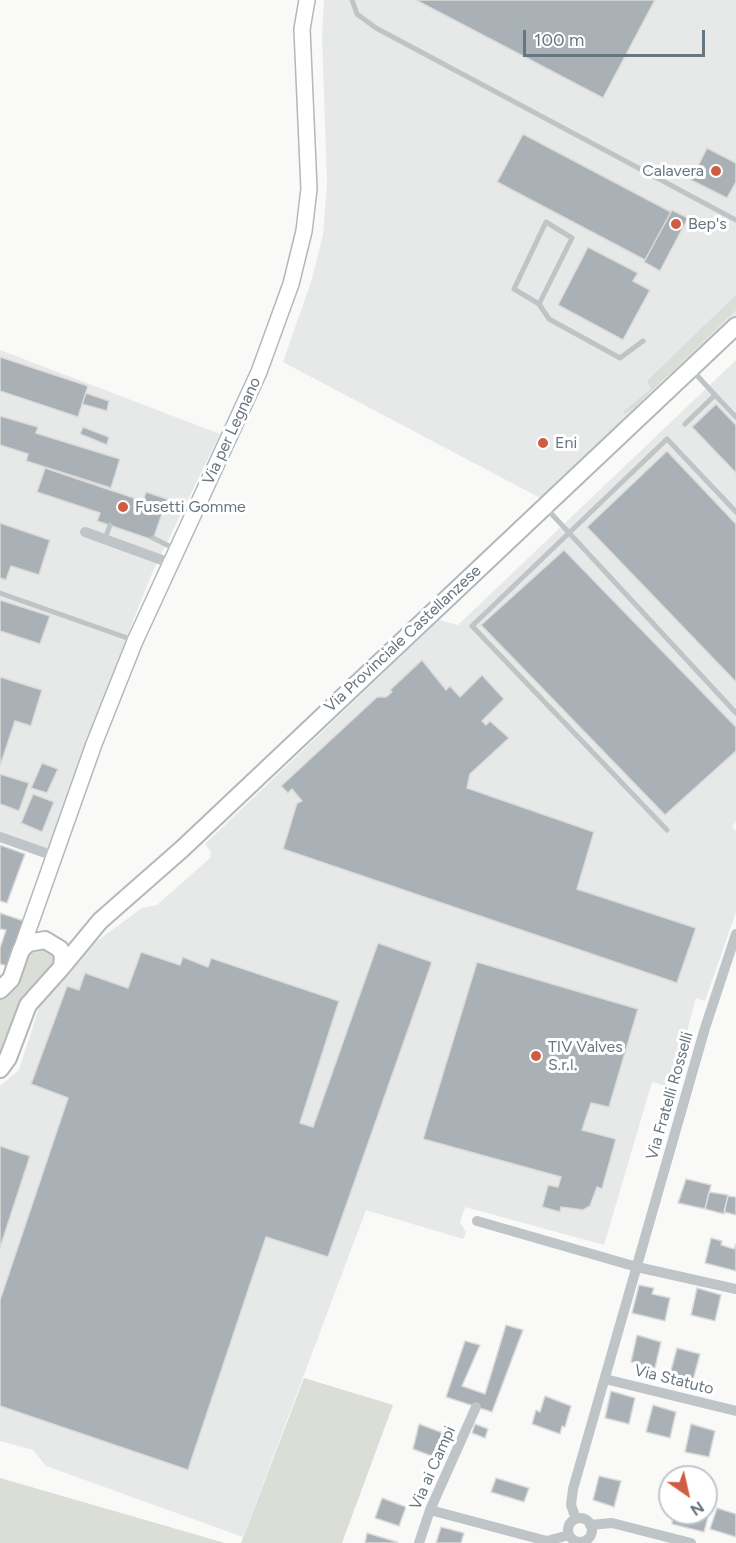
<!DOCTYPE html>
<style>
body{margin:0}
#map{position:relative;width:736px;height:1543px;overflow:hidden;background:#f9f9f8;font-family:Figtree,sans-serif}
canvas{display:block}
.north{position:absolute;left:658px;top:1465px;width:60px;height:60px;box-sizing:border-box;background:#fff;border:2px solid #c2c8cc;border-radius:50%;rotate:146deg;font-size:16px;font-weight:700;line-height:24px;text-align:center;color:#67767f}
.north::after{content:'';display:block;margin:auto;width:21px;height:27px;background:#ce5e43;clip-path:polygon(50% 0,100% 100%,50% 72%,0 100%)}
.scale{position:absolute;left:523px;top:30px;width:182px;height:27px;box-sizing:border-box;border:3px solid #67767f;border-top:0;padding-left:8px;font-size:18px;line-height:21px;white-space:nowrap;color:#67767f;-webkit-text-stroke:4px #fff;paint-order:stroke}
</style>
<div id="map">
<canvas width="736" height="1543"></canvas>
<div class="north">N</div>
<div class="scale">100 m</div>
</div>
<script>
const g = document.querySelector('canvas').getContext('2d');
g.lineJoin = 'round';
function fillPath(path, color) { g.fillStyle = color; g.fill(path, 'evenodd'); }
const toPath = rows => new Path2D(rows.map(r => 'M' + r).join(''));
function trace(path, color, width, dash) { g.strokeStyle = color; g.lineWidth = width; g.lineCap = dash ? 'butt' : 'round'; g.setLineDash(dash || []); g.stroke(path); }
function drawText(font, color, halo, rows, align = 'center') {
  g.font = font + ' Figtree,sans-serif'; g.lineWidth = 6; g.setLineDash([]); g.textBaseline = 'middle'; g.strokeStyle = halo; g.fillStyle = color; for (const [text, x, y, turn = 0] of rows) {
    g.save(); g.translate(x, y); g.rotate((+turn || 0) * Math.PI / 180); g.textAlign = isNaN(turn) ? turn : align; if (halo) g.strokeText(text, 0, 0); g.fillText(text, 0, 0); g.restore();
  }
}
fillPath(toPath([
 [324,0,736,0,736,315,704,355,666,377,542,499,283,362,312,279,323,235,327,183,322,36],
 [0,350,220,434,153,571,127,636,49,854,0,839],
 [736,360,736,822,732,826,736,831,736,912,705,1001,696,998,672,1088,652,1082,604,1245,465,1207,460,1222,466,1232,463,1239,366,1210,243,1537,46,1466,33,1450,0,1441,0,1086,19,1070,42,998,66,977,74,958,142,908,157,905,210,858,211,852,205,844,439,620,458,625]
]), '#e7e8e8');
fillPath(toPath([
 [736,295,736,310,634,408,624,414,623,412,651,389,647,381],
 [43,948,51,951,56,958,55,967,30,990,19,1006,0,1057,0,998,21,977,31,952],
 [304,1378,393,1405,342,1543,241,1543],
 [0,1478,225,1543,0,1543]
]), '#daded7');
const building = toPath([
 [416,0,655,0,603,98,416,0],
 [523,134,671,212,645,260,497,182,523,134],
 [707,148,736,163,736,182,727,198,691,180,707,148],
 [672,210,688,218,660,271,644,262,672,210],
 [588,247,638,273,633,281,650,290,623,340,558,305,588,247],
 [0,357,88,386,78,417,0,391,0,357],
 [86,393,109,401,107,411,82,404,86,393],
 [716,404,736,425,736,473,692,427,716,404],
 [0,416,38,427,36,433,120,459,111,488,26,461,28,454,0,445,0,416],
 [83,427,109,437,107,445,80,434,83,427],
 [667,451,736,524,736,682,587,527,667,451],
 [45,468,143,501,146,492,167,499,153,540,97,521,100,513,37,492,45,468],
 [0,523,50,540,39,575,11,566,6,580,0,578,0,523],
 [564,550,736,727,736,751,665,815,481,625,564,550],
 [0,600,50,616,40,644,0,631,0,600],
 [422,660,446,690,450,686,460,697,482,675,504,699,482,721,486,725,490,721,509,738,470,774,467,788,594,832,577,889,696,928,677,983,283,849,297,803,302,801,292,789,288,793,281,786,377,697,386,697,392,692,390,690,422,660],
 [0,677,42,690,31,726,15,721,0,766,0,677],
 [42,763,58,769,47,793,31,788,42,763],
 [0,774,29,783,19,811,0,804,0,774],
 [33,794,54,802,42,832,21,823,33,794],
 [0,845,25,854,7,903,0,901,0,845],
 [0,913,24,921,8,966,0,964,0,948,6,930,0,929,0,913],
 [378,943,432,962,328,1257,266,1237,188,1470,0,1406,0,1300,68,1098,31,1084,67,986,79,990,85,973,128,988,141,952,180,965,183,957,208,967,211,958,339,1001,300,1123,313,1127,378,943],
 [477,962,638,1009,609,1107,591,1103,582,1130,616,1139,602,1189,597,1187,590,1206,583,1210,561,1207,560,1212,542,1207,548,1185,558,1187,561,1177,423,1139,477,962],
 [0,1146,30,1156,0,1248,0,1146],
 [686,1179,711,1185,705,1209,678,1203,686,1179],
 [709,1192,728,1195,724,1214,705,1209,709,1192],
 [728,1196,736,1197,736,1215,724,1212,728,1196],
 [711,1238,722,1241,721,1245,734,1249,736,1244,736,1271,705,1263,711,1238],
 [639,1285,654,1288,652,1294,670,1298,665,1321,632,1313,639,1285],
 [697,1288,721,1295,715,1321,691,1315,697,1288],
 [506,1325,523,1330,492,1412,446,1397,465,1341,480,1345,462,1386,485,1394,506,1325],
 [637,1335,661,1342,655,1368,631,1362,637,1335],
 [677,1348,700,1354,693,1380,670,1374,677,1348],
 [611,1391,635,1398,629,1424,605,1418,611,1391],
 [545,1396,571,1406,565,1427,562,1426,560,1434,532,1424,536,1410,540,1412,545,1396],
 [653,1405,676,1412,670,1438,646,1432,653,1405],
 [419,1424,443,1433,437,1458,413,1449,419,1424],
 [475,1424,488,1429,485,1438,472,1433,475,1424],
 [691,1424,715,1431,709,1457,685,1452,691,1424],
 [599,1476,621,1481,614,1507,593,1500,599,1476],
 [496,1478,529,1488,524,1502,491,1492,496,1478],
 [382,1498,406,1507,399,1526,375,1518,382,1498],
 [717,1508,736,1514,736,1537,710,1529,717,1508],
 [674,1513,702,1513,702,1515,708,1517,704,1532,672,1524,674,1513],
 [441,1527,464,1533,461,1543,436,1543,441,1527],
 [367,1533,397,1542,397,1543,365,1543,367,1533]
]);
fillPath(building, '#a9b0b6');
trace(building, '#dbdbda', 1.5);
const secondary = toPath([
 [21,950,94,744,135,641,259,372,291,284,304,231,309,189,302,29,307,0]
]);
const primary = toPath([
 [62,967,100,921,182,849,736,326],
 [0,990,11,979,21,950,28,943,45,940,60,949,63,956,62,967,28,1005,8,1058,0,1069]
]);
trace(secondary, '#b2b8bc', 18);
trace(primary, '#b3b8bb', 20);
trace(toPath([
 [352,0,357,14,376,28,736,220],
 [539,304,572,238,546,222,514,289,539,304,549,319,620,358,643,341],
 [692,370,715,395],
 [685,424,715,395,736,417],
 [547,509,736,713],
 [153,538,175,549],
 [105,539,110,525],
 [0,593,133,640],
 [667,830,472,626,667,439,736,512]
]), '#bfc4c7', 5);
trace(toPath([
 [85,532,170,563],
 [0,837,54,856],
 [477,1221,637,1267,736,1289],
 [605,1379,736,1411],
 [430,1510,547,1541,569,1535],
 '568 1530a12 12 0 1 1 24 0a12 12 0 1 1-24 0Z',
 [576,1519,571,1505,573,1489,705,1028,736,934],
 [590,1525,612,1523,691,1543],
 [419,1543,430,1510,476,1407]
]), '#bfc4c7', 10);
trace(secondary, '#fff', 15);
trace(primary, '#fff', 16);
for (const [x, y, r, color] of [
 [716,171,6,"#ce5e43"],
 [676,224,6,"#ce5e43"],
 [543,443,6,"#ce5e43"],
 [123,507,6,"#ce5e43"],
 [536,1056,6,"#ce5e43"]
]) { const dot = new Path2D(); dot.arc(x, y, r, 0, 2 * Math.PI); g.fillStyle = color; g.fill(dot); trace(dot, '#fff', 2); }
drawText('16px', '#67767f', '#fff', [
 ["Calavera",704,171,"right"],
 ["Bep's",688,224],
 ["Eni",555,443],
 ["Fusetti Gomme",135,507],
 ["TIV Valves",548,1047],
 ["S.r.l.",548,1065]
], 'left');
drawText('16px', '#67767f', '#fff', [
 ["Via per Legnano",232,431,-65],
 ["Via Provinciale Castellanzese",403,639,-43],
 ["Via Fratelli Rosselli",670,1096,-74],
 ["Via Statuto",674,1380,14],
 ["Via ai Campi",433,1468,-66]
]);
</script>
